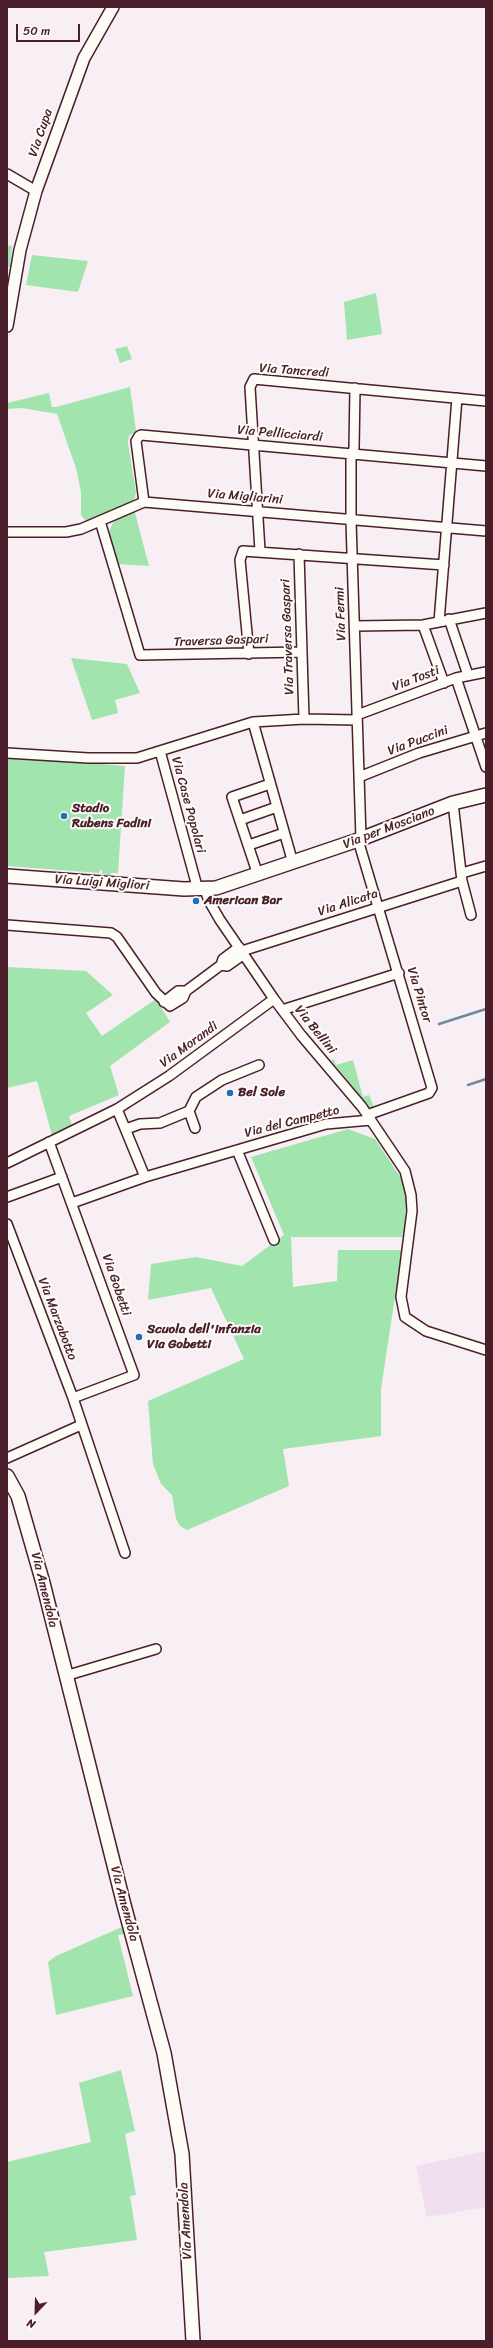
<!DOCTYPE html>
<style>
body{margin:0}
#map{position:relative;width:493px;height:2348px;overflow:hidden;background:#f7eff3;font-family:Sriracha,sans-serif}
canvas{display:block}
.frame{position:absolute;inset:0;border:8px solid #4a1f2b;pointer-events:none}
.north{position:absolute;left:16px;top:2292px;width:40px;height:40px;-webkit-text-stroke:3px #fdfcf7;paint-order:stroke;rotate:203deg;font-size:11px;font-weight:700;line-height:16px;text-align:center;color:#4a1f2b}
.north::after{content:'';display:block;margin:auto;width:14px;height:18px;background:#4a1f2b;clip-path:polygon(50% 0,100% 100%,50% 72%,0 100%)}
.scale{position:absolute;left:16px;top:24px;width:64px;height:18px;box-sizing:border-box;border:2px solid #4a1f2b;border-top:0;padding-left:5px;font-size:12px;line-height:14px;white-space:nowrap;color:#4a1f2b;-webkit-text-stroke:3px #fdfcf7;paint-order:stroke}
</style>
<div id="map">
<canvas width="493" height="2348"></canvas>
<div class="frame"></div>
<div class="north">N</div>
<div class="scale">50 m</div>
</div>
<script>
const g = document.querySelector('canvas').getContext('2d');
g.lineJoin = 'round';
function fillPath(path, color) { g.fillStyle = color; g.fill(path, 'evenodd'); }
const toPath = rows => new Path2D(rows.map(r => 'M' + r).join(''));
function trace(path, color, width, dash) { g.strokeStyle = color; g.lineWidth = width; g.lineCap = dash ? 'butt' : 'round'; g.setLineDash(dash || []); g.stroke(path); }
function drawText(font, color, halo, rows, align = 'center') {
  g.font = font + ' Sriracha,sans-serif'; g.lineWidth = 4; g.setLineDash([]); g.textBaseline = 'middle'; g.strokeStyle = halo; g.fillStyle = color; for (const [text, x, y, turn = 0] of rows) {
    g.save(); g.translate(x, y); g.rotate((+turn || 0) * Math.PI / 180); g.textAlign = isNaN(turn) ? turn : align; if (halo) g.strokeText(text, 0, 0); g.fillText(text, 0, 0); g.restore();
  }
}
fillPath(toPath([
 [486,2151,486,2207,427,2217,416,2166]
]), '#f0dfef');
fillPath(toPath([
 [7,245,12,246,10,267,7,267],
 [32,255,88,261,78,292,26,285],
 [376,293,382,334,347,340,344,302],
 [127,346,132,359,120,363,115,349],
 [130,387,136,431,129,436,128,443,136,493,135,498,129,504,87,522,81,515,81,492,76,468,57,414,22,408,7,409,7,403,49,393,52,407,56,407],
 [134,509,145,551,149,566,117,564,108,534,114,520],
 [71,658,127,664,140,693,115,700,118,713,92,720],
 [7,756,125,766,118,873,111,873,111,875,102,874,102,870,100,870,99,873,7,866],
 [7,967,86,971,113,995,86,1013,102,1036,156,999,170,1022,110,1066,119,1095,69,1116,72,1126,52,1135,37,1081,7,1088],
 [334,1059,336,1065,353,1060,363,1097,369,1095,374,1107,370,1108,331,1060],
 [348,1129,375,1139,407,1187,404,1237,291,1237,293,1287,337,1281,338,1250,402,1250,381,1389,381,1436,283,1449,289,1486,187,1530,180,1526,176,1519,172,1495,161,1484,153,1464,148,1401,244,1359,211,1288,148,1300,151,1264,196,1257,242,1266,284,1235,251,1157],
 [122,1927,124,1934,118,1935,133,1996,56,2015,48,1962,56,1956],
 [121,2070,135,2131,125,2134,136,2195,130,2196,137,2240,44,2252,49,2276,7,2278,7,2162,91,2142,79,2083]
]), '#a2e4ae');
trace(toPath([
 [439,1024,486,1009],
 [468,1085,486,1079]
]), '#7388a1', 2.5);
const minor = toPath([
 [7,174,36,191],
 [355,388,354,448,351,459,351,521,361,839],
 [144,502,136,441,139,436,141,435,486,466],
 [100,521,140,655,302,652],
 [7,532,66,532,81,529,144,502,486,531],
 [260,551,250,387,254,379,486,401],
 [299,554,304,719],
 [449,619,468,675],
 [439,622,457,398],
 [423,625,444,683],
 [355,626,423,625,486,613],
 [249,654,240,560,243,551,444,565],
 [456,678,486,767],
 [357,715,456,678,486,672],
 [253,722,293,863],
 [160,751,198,890],
 [7,753,88,758,137,758,253,722,304,719,357,720],
 [359,777,419,753,486,733],
 [453,803,462,881,471,915],
 [240,820,277,807],
 [358,840,432,1088,429,1093,367,1115],
 [249,845,284,833],
 [462,873,486,866],
 [258,875,232,797,270,784],
 [205,890,209,901,220,920,274,999,301,1035,362,1107,405,1171,411,1195,412,1211,401,1297,405,1317,426,1331,486,1350],
 [7,925,111,933,117,937,156,993,170,1006,183,998,186,991,221,965],
 [242,951,462,881],
 [221,965,227,966,244,954],
 [221,965,223,959,239,947],
 [164,1002,178,991,186,991],
 [282,1010,399,973],
 [117,1109,169,1076,274,999],
 [195,1128,189,1111,196,1097,222,1080,259,1065],
 [126,1129,140,1124,160,1123,189,1111],
 [49,1142,134,1375,73,1398],
 [237,1150,274,1240],
 [7,1163,117,1109,145,1177,326,1124,371,1120],
 [7,1197,62,1177],
 [72,1203,145,1177],
 [7,1224,73,1398,125,1553],
 [7,1458,81,1425],
 [65,1676,156,1649]
]);
const tertiary = toPath([
 [7,326,20,250,36,191,84,58,113,7]
]);
const secondary = toPath([
 [7,876,184,889,216,888,358,840,453,803,486,795],
 [7,1476,18,1496,43,1583,124,1905,164,2053,182,2154,193,2341]
]);
trace(minor, '#4a1f2b', 12);
trace(tertiary, '#4a1f2b', 14);
trace(secondary, '#4a1f2b', 16);
trace(minor, '#fdfcf7', 9);
trace(tertiary, '#fdfcf7', 11);
trace(secondary, '#fdfcf7', 13);
for (const [x, y, r, color] of [
 [64,816,4,"#1f6fb2"],
 [196,901,4,"#1f6fb2"],
 [230,1093,4,"#1f6fb2"],
 [139,1337,4,"#1f6fb2"]
]) { const dot = new Path2D(); dot.arc(x, y, r, 0, 2 * Math.PI); g.fillStyle = color; g.fill(dot); trace(dot, '#fdfcf7', 1.5); }
drawText('13px', '#4a1f2b', '#fdfcf7', [
 ["Via Cupa",41,133,-71],
 ["Via Tancredi",294,371,4],
 ["Via Pellicciardi",280,434,5],
 ["Via Migliarini",245,497,5],
 ["Via Fermi",341,614,-92],
 ["Via Traversa Gaspari",288,637,-92],
 ["Traversa Gaspari",221,641,-2],
 ["Via Tosti",416,679,-21],
 ["Via Puccini",418,741,-20],
 ["Via Case Popolari",188,805,75],
 ["Via per Mosciano",389,828,-21],
 ["Via Luigi Migliori",102,883,4],
 ["Via Alicata",348,903,-18],
 ["Via Pintor",419,995,73],
 ["Via Bellini",315,1030,51],
 ["Via Morandi",189,1045,-36],
 ["Via del Campetto",292,1122,-14],
 ["Via Gobetti",116,1285,71],
 ["Via Marzabotto",57,1319,69],
 ["Via Amendola",44,1590,76],
 ["Via Amendola",124,1904,75],
 ["Via Amendola",186,2221,-93]
]);
drawText('bold 13px', '#4a1f2b', '#fdfcf7', [
 ["Stadio",72,809],
 ["Rubens Fadini",72,824],
 ["American Bar",204,901],
 ["Bel Sole",238,1093],
 ["Scuola dell'infanzia",147,1330],
 ["Via Gobetti",147,1345]
], 'left');
</script>
